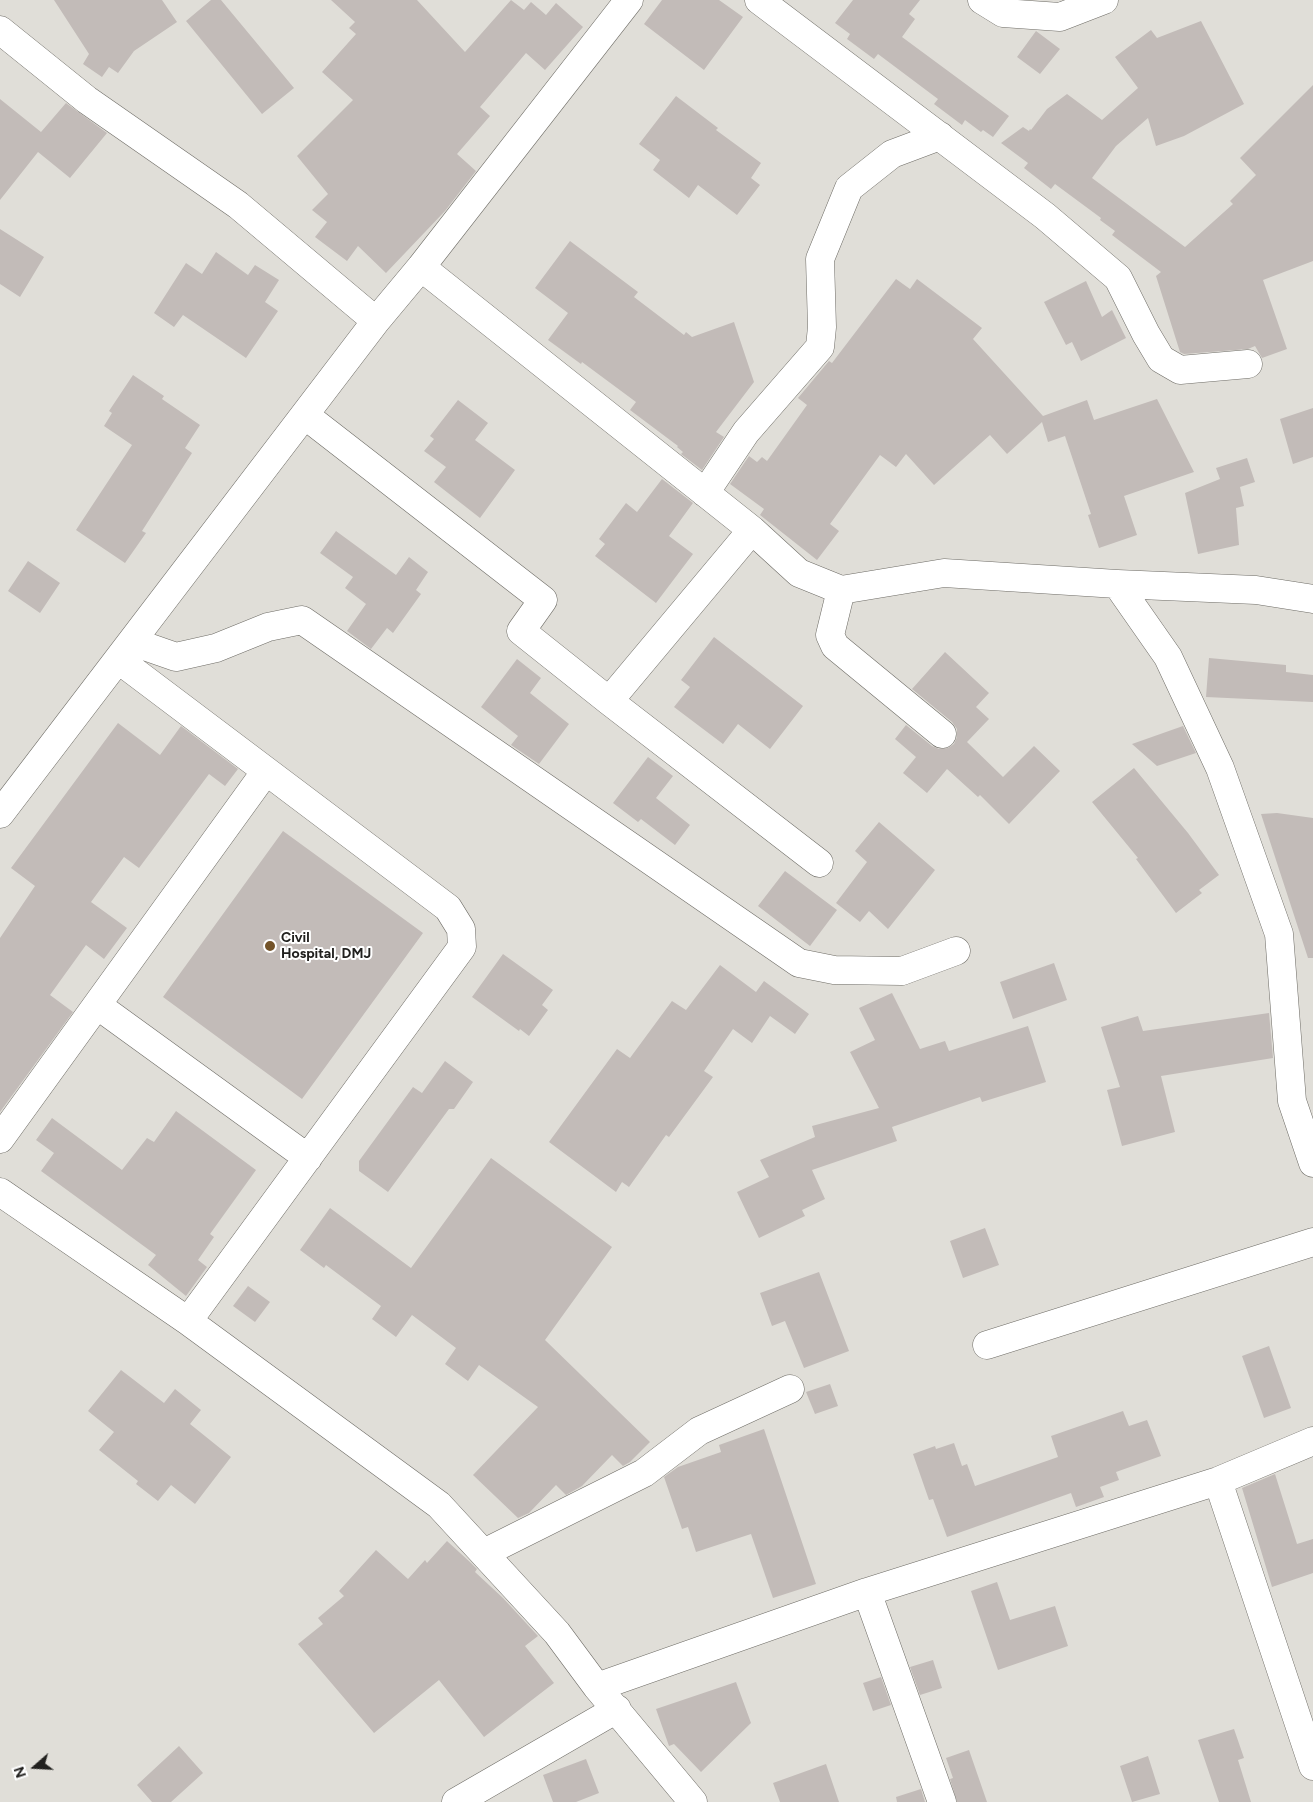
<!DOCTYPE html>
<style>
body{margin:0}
#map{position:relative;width:1313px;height:1802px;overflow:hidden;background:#e0ded8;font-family:Figtree,sans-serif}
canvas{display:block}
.north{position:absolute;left:10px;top:1742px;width:50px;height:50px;-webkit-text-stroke:4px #fff;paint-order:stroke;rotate:251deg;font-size:14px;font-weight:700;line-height:20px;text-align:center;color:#21201e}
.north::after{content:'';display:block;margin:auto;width:18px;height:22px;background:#21201e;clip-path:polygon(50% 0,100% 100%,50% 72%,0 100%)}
</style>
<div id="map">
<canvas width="1313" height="1802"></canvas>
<div class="north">N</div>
</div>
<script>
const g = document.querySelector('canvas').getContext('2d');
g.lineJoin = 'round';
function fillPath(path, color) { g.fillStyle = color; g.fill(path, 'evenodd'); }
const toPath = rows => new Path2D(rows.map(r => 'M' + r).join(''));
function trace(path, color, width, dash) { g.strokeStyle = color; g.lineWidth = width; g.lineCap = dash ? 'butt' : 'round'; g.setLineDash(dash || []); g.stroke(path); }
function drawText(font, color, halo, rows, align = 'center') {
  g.font = font + ' Figtree,sans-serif'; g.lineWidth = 4; g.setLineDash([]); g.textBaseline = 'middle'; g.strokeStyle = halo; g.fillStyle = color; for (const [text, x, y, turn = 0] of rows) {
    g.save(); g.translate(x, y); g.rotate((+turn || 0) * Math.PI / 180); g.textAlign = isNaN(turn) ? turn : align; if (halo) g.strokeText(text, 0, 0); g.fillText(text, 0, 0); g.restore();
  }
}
fillPath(toPath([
 [54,0,162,0,177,22,134,51,118,73,109,67,102,77,83,64,89,54],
 [211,0,221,0,294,88,262,114,186,21],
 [331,0,417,0,465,52,511,0,524,10,531,2,546,15,556,3,583,27,545,70,526,53,480,107,490,116,457,154,476,171,445,211,386,273,358,246,347,261,315,237,327,222,312,210,328,194,297,156,353,100,322,72,356,34,349,28,355,22],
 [662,0,719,0,743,17,704,70,644,24],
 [853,0,920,0,909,14,915,19,902,37,1009,116,993,137,983,130,981,132,965,120,962,125,934,104,938,99,878,54,874,59,847,39,850,34,835,23],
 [1201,21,1244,104,1184,136,1156,146,1148,118,1116,146,1092,178,1185,247,1233,204,1230,201,1256,175,1240,158,1313,85,1313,261,1263,280,1287,349,1262,358,1255,346,1248,349,1184,354,1180,352,1156,276,1161,272,1112,235,1115,231,1100,220,1101,218,1055,184,1051,189,1024,168,1028,163,1001,143,1023,127,1029,131,1030,129,1031,130,1047,109,1067,94,1102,120,1138,88,1115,57,1151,30,1157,38],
 [1036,31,1060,49,1040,74,1017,57],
 [676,96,718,128,716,130,761,163,751,178,760,185,737,215,698,185,689,198,653,170,660,160,639,144],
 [0,99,41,132,66,103,107,133,70,178,38,152,0,200],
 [0,229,44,257,20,297,0,284],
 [570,241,638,292,634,297,684,335,686,332,692,337,734,322,754,382,716,432,724,437,702,470,681,454,683,452,677,447,678,446,630,410,636,402,582,362,581,364,548,340,568,313,535,288],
 [216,252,248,275,255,265,279,280,265,302,278,311,246,358,183,315,174,327,154,313,186,263,202,274],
 [896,279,910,289,917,279,982,328,973,339,1043,416,1087,400,1094,420,1157,399,1194,472,1124,496,1137,535,1099,548,1088,515,1091,514,1065,436,1048,442,1042,422,1007,454,990,435,934,485,906,454,896,467,880,455,830,524,839,531,817,560,760,515,764,509,730,484,749,456,757,462,762,457,767,461,807,405,798,398,829,361,832,363],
 [1086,281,1102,317,1112,310,1126,338,1081,361,1072,342,1066,345,1044,302],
 [133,375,164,396,162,399,200,425,185,448,192,453,142,531,146,533,125,563,76,530,132,445,104,426,112,413,109,411],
 [458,400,488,423,475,440,515,470,480,518,434,482,446,467,424,451,434,439,430,436],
 [1313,408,1313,457,1293,464,1280,419],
 [1247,458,1255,482,1240,487,1244,506,1236,508,1239,545,1198,554,1185,493,1220,479,1216,468],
 [662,479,693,503,669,536,693,554,656,603,595,556,605,544,599,539,626,503,637,512],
 [336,531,396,575,409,557,428,572,416,590,421,594,393,633,387,628,371,649,347,631,366,604,345,588,353,577,320,553],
 [28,561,60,583,40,613,8,591],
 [714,637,803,706,770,749,738,724,723,744,674,707,690,687,681,680],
 [945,652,989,693,976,707,989,719,967,742,1003,777,1034,746,1060,771,1009,824,980,795,978,797,947,769,927,793,903,773,916,757,895,739,906,725,932,746,939,749,948,748,954,744,957,737,957,729,952,722,912,689],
 [1209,658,1286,665,1286,672,1313,675,1313,702,1206,697],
 [517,659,541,678,530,693,569,724,539,764,511,745,518,736,481,707],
 [118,723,160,755,181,726,238,769,225,786,209,774,139,868,124,857,91,902,127,928,104,959,86,945,50,995,73,1012,0,1112,0,938,35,886,11,868],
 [1183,726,1196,753,1157,766,1132,744],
 [648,757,673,776,656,798,690,825,675,845,641,819,638,822,613,803],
 [1134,768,1188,833,1219,875,1199,890,1202,893,1176,913,1136,859,1138,858,1092,802],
 [1277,813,1313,818,1313,958,1308,958,1261,814],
 [879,822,935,870,888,929,869,911,860,922,836,903,867,862,855,851],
 [283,831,423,933,302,1099,163,997],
 [785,871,837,910,810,946,758,906],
 [503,954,553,990,542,1005,548,1010,529,1036,520,1029,519,1031,472,997],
 [1054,963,1067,1000,1013,1019,1000,982],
 [720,965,756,992,764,981,809,1014,795,1034,770,1016,752,1043,733,1029,704,1071,713,1077,669,1137,666,1135,629,1187,622,1182,616,1192,549,1142,617,1049,630,1058,672,1001,686,1010],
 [892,993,920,1049,945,1041,949,1051,1028,1026,1046,1082,982,1102,980,1097,892,1127,897,1141,812,1170,825,1199,802,1210,805,1216,759,1238,737,1192,769,1177,760,1160,815,1137,812,1126,879,1108,850,1052,875,1040,859,1008],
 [1269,1013,1273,1058,1161,1076,1175,1132,1122,1146,1107,1090,1120,1087,1101,1027,1138,1016,1143,1031],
 [445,1061,473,1082,454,1109,449,1109,388,1192,359,1171,359,1161,413,1087,422,1093],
 [176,1111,256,1170,210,1234,214,1237,198,1260,207,1267,186,1296,148,1265,156,1255,41,1171,54,1153,36,1140,52,1118,122,1170,147,1138,154,1142],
 [491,1158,612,1247,545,1340,650,1442,630,1462,623,1466,612,1455,582,1486,566,1495,556,1485,529,1513,518,1518,473,1475,538,1407,479,1365,468,1381,445,1364,456,1348,412,1315,396,1337,372,1319,381,1306,326,1265,324,1268,300,1250,330,1208,411,1268],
 [985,1228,999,1265,963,1278,950,1241],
 [819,1272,849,1351,804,1368,785,1321,772,1326,760,1293],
 [248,1286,270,1302,255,1322,233,1306],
 [1269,1346,1291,1408,1264,1418,1242,1356],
 [121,1370,164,1403,175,1389,201,1410,190,1424,231,1457,195,1504,171,1485,158,1501,136,1484,138,1481,99,1450,114,1432,88,1411],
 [830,1384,838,1406,815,1414,806,1392],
 [1123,1411,1129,1426,1147,1420,1161,1456,1116,1472,1119,1480,1100,1487,1104,1497,1076,1507,1071,1493,947,1537,933,1499,929,1500,913,1454,935,1446,936,1449,954,1443,962,1466,967,1464,975,1486,1058,1457,1051,1436],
 [764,1429,816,1584,773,1598,751,1534,696,1552,688,1527,682,1529,664,1477,678,1467,721,1452,719,1445],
 [1275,1474,1297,1544,1313,1539,1313,1573,1272,1587,1242,1488],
 [447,1541,471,1563,477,1569,475,1572,503,1598,538,1636,525,1646,554,1683,484,1737,439,1680,374,1733,298,1644,323,1624,318,1618,344,1596,339,1591,376,1550,408,1579,425,1560,427,1563],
 [997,1582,1010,1620,1055,1606,1068,1646,998,1670,971,1591],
 [933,1660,942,1688,920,1695,910,1667],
 [881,1677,891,1705,873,1711,863,1683],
 [736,1682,751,1723,701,1772,674,1744,669,1746,656,1709],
 [1234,1729,1244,1758,1238,1760,1251,1802,1219,1802,1198,1740],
 [179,1746,203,1773,171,1802,152,1802,137,1785],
 [969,1750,987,1802,957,1802,950,1779,953,1778,946,1758],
 [1148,1756,1160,1794,1132,1802,1120,1766],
 [586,1759,599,1793,576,1802,553,1802,543,1775],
 [826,1764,839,1802,780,1802,773,1783],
 [921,1789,925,1802,897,1802,896,1797]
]), '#c2bbb8');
const minor = toPath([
 [759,0,1045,216,1118,278,1146,334,1161,359,1180,370,1248,364],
 [982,0,1003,13,1060,17,1104,0],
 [0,30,87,100,238,205,376,321],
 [421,267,752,530,799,573,841,590,944,573,1117,584,1256,590,1313,599],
 [306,416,543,600,521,631,609,701,819,863],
 [705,493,746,432,820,347,822,327,820,259,849,188,892,154,940,136],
 [1117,584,1168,657,1220,768,1279,934,1292,1101,1313,1163],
 [841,590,830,635,835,646,942,734],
 [133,642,176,657,216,648,268,627,302,620,799,963,834,970,902,971,956,951],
 [119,660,448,908,461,929,462,947,188,1321],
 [609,701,752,530],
 [0,814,376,321,421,267,629,0],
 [97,1005,308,1158],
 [0,1139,266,771],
 [0,1192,188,1321,439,1505,557,1633,597,1687,693,1802],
 [987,1345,1313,1242],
 [1218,1481,1313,1766],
 [484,1553,644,1473,699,1431,790,1389],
 [867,1592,942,1802],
 [597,1687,867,1592,1218,1481,1313,1441],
 [456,1802,617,1709]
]);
trace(minor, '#6e6c66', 29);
trace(minor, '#fff', 28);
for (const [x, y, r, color] of [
 [270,946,6,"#735329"]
]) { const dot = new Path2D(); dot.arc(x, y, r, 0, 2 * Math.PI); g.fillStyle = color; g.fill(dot); trace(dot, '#fff', 2); }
drawText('bold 14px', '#21201e', '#fff', [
 ["Civil",281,938],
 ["Hospital, DMJ",281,954]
], 'left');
</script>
